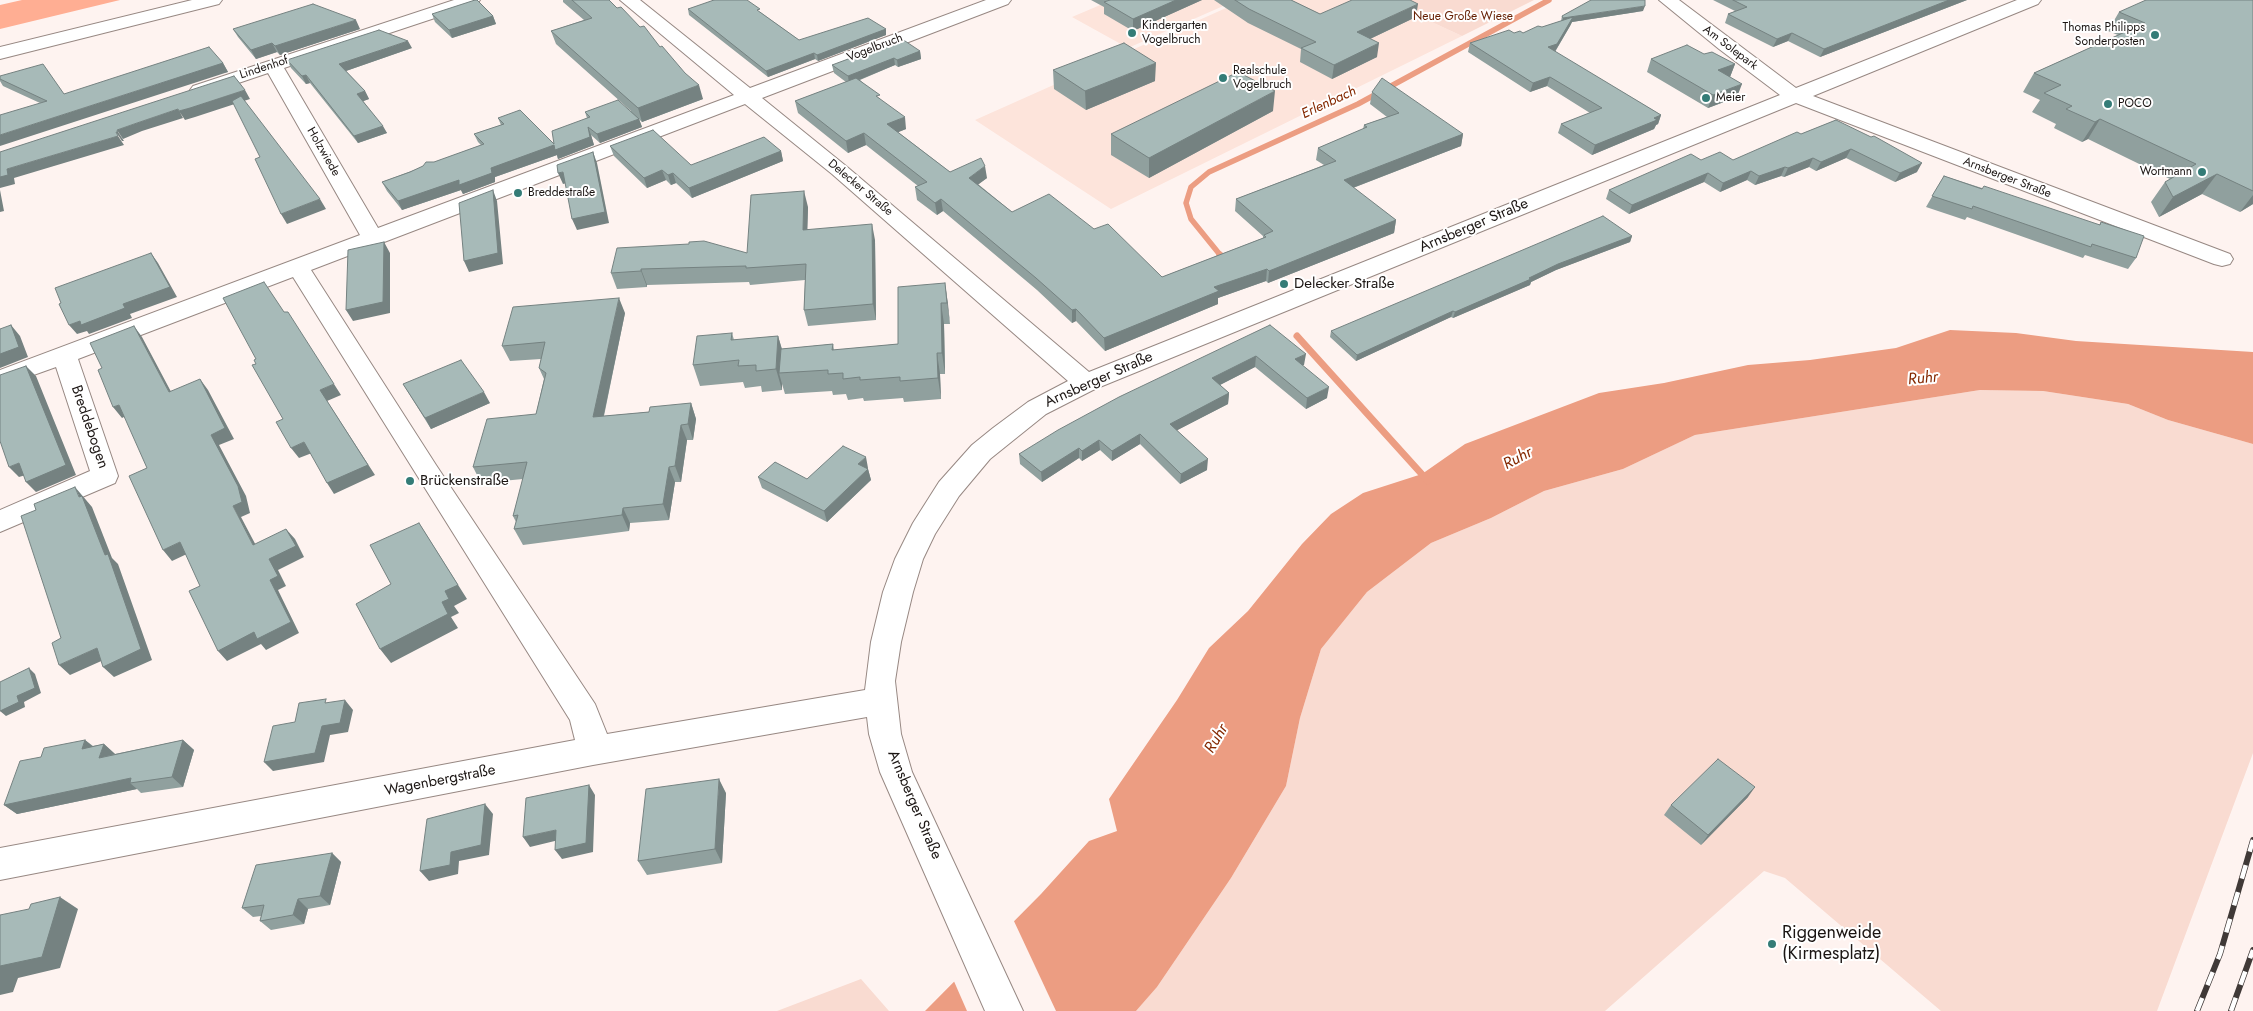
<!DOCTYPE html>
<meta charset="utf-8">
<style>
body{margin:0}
canvas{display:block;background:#fef3f0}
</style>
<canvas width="2253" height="1011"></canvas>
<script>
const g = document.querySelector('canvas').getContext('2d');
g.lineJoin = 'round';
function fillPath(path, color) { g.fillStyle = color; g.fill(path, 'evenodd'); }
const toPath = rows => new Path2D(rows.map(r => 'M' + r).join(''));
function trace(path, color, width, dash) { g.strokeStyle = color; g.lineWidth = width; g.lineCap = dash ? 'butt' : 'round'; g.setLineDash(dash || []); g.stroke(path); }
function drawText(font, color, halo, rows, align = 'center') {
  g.font = font + ' Jost,sans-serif'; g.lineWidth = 4; g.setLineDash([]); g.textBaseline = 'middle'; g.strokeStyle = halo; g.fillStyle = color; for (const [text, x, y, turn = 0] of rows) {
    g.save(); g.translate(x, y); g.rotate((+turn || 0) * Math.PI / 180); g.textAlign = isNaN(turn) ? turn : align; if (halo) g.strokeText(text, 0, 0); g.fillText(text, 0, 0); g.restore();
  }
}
fillPath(toPath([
 [1112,0,1223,0,1230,3,1128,48,1072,17],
 [1244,0,1384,0,1462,36,1111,209,975,120]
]), '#fde4db');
fillPath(toPath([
 [1384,0,1534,0,1462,36],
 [1980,390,2043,391,2128,404,2168,420,2253,444,2253,753,2157,1011,1941,1011,1785,878,1764,871,1605,1011,1136,1011,1157,987,1231,878,1286,786,1300,718,1321,649,1367,592,1431,543,1491,518,1544,491,1623,469,1695,435],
 [861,979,889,1011,777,1011]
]), '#f9dbd1');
fillPath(toPath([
 [22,0,120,0,0,29,0,5]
]), '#ffae93');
fillPath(toPath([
 [1950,330,2016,333,2076,341,2253,352,2253,444,2168,420,2128,404,2043,391,1980,390,1695,435,1623,469,1544,491,1491,518,1431,543,1367,592,1321,649,1300,718,1286,786,1231,878,1157,987,1136,1011,925,1011,1041,894,1089,841,1117,831,1109,799,1177,700,1209,648,1248,611,1302,544,1331,514,1363,493,1422,474,1465,444,1599,393,1664,383,1748,365,1810,360,1896,348]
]), '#ec9d82');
fillPath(toPath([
 [1013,919,1056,1011,967,1011,953,979]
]), '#fef3f0');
trace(toPath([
 [1221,256,1191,219,1186,203,1191,187,1209,172,1358,104,1549,0]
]), '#ec9d82', 5.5);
trace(toPath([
 [1220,255,1222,257],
 [1297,336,1428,481]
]), '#ec9d82', 7);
const minor = toPath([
 [454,0,480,0,477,4,284,68,378,228,734,95,620,0,640,0,750,88,986,0,1011,0,1008,4,762,98,846,166,1089,372,1780,95,1719,49,1659,0,1679,0,1796,88,2017,0,2041,0,2038,4,1813,96,2230,254,2233,259,2230,264,2222,266,2214,264,1796,103,1095,389,1046,414,990,459,959,496,935,534,923,559,913,592,901,642,895,681,901,734,912,772,1023,1011,985,1011,880,772,869,734,867,717,593,765,0,880,0,848,575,740,570,720,293,277,78,359,118,476,115,483,0,532,0,510,90,471,56,367,0,387,0,370,360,235,268,73,200,96,193,94,190,90,193,86,454,0],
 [745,104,832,174,1068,381,1028,402,993,428,972,445,939,482,913,523,895,559,883,592,871,642,865,690,607,734,595,704,436,465,311,270,745,104]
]);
const highway = toPath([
 [192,0,222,0,219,4,0,59,0,47,192,0]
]);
trace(minor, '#978883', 2);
trace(highway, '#978883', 2);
fillPath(minor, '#fff');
fillPath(highway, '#fff');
const rail = toPath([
 [2197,1011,2220,954,2253,840],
 [2231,1011,2253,950]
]);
trace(rail, '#403937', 6);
trace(rail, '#fff', 4.5, [14]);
fillPath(toPath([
 [563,0,609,0,703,99,642,122,639,119,642,127,600,143,591,135,594,145,558,159,557,155,495,177,495,182,463,194,461,190,402,210,387,191,382,182,481,145,478,142,474,134,501,125,498,118,554,144,587,118,585,112,631,111,556,44,551,31,584,20,563,2],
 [1091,0,1202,0,1133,31,1104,14,1104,7],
 [1214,0,1291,0,1320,14,1416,17,1370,39,1377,57,1332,79,1300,62,1301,49,1248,23],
 [1713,0,1967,0,1820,57,1788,41,1773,47,1725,23,1728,14,1735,11],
 [2253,0,2253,204,2240,212,2202,194,2159,217,2151,202,2165,182,2170,179,2088,139,2082,142,2054,128,2056,124,2032,112,2040,100,2023,92,2034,73,2118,35,2108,31,2119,12],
 [688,9,760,12,799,40,886,29,886,35,818,61,815,59,768,77,689,15],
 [1643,11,1572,22,1570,26,1555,52,1661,115,1658,124,1656,125,1654,129,1592,155,1558,133,1561,124,1590,113,1547,86,1530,92,1468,52,1470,43,1514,33,1523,33,1561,21,1562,16],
 [432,14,493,16,496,24,452,38,435,22],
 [233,29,360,29,280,55,277,52,256,59,238,37],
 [412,48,346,71,365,91,369,99,363,101,387,133,358,143,310,83,306,84,291,68,287,60],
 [920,51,921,59,898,67,895,65,860,80,881,100,906,129,898,132,950,172,987,178,978,184,1012,212,1094,229,1162,277,1263,238,1263,236,1235,211,1236,199,1324,165,1316,160,1318,148,1363,129,1364,125,1387,117,1370,104,1372,92,1463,134,1461,146,1353,188,1396,220,1394,233,1268,283,1266,281,1218,298,1218,304,1105,351,1076,321,1072,323,1037,290,943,211,937,215,917,200,915,187,918,186,866,145,848,153,798,113,795,101,846,82,834,73,832,65],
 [1704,54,1735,64,1730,77,1737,97,1708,108,1647,72,1651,59],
 [223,63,228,72,40,103,3,86,0,81,0,76,64,94],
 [1053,70,1155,81,1086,110,1054,89],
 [1273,111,1149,178,1111,155,1111,134],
 [1836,120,1917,172,1895,182,1846,158,1816,171,1809,167,1784,177,1781,176,1755,185,1747,180,1720,192,1704,182,1629,214,1606,199,1609,190,1701,160,1733,160,1801,134],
 [610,146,691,165,781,151,783,161,692,198,676,183,671,185,666,180,647,188,614,156],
 [1944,176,2099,225,2101,222,2136,258,2128,269,2085,255,2083,258,1967,217,1965,220,1926,207],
 [808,207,807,229,875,240,876,320,808,326,804,310,805,280,750,285,749,282,647,285,647,287,617,289,611,273,689,244,747,253],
 [1632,236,1630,242,1556,270,1531,282,1530,285,1453,318,1451,317,1356,361,1330,337,1331,331],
 [945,283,950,324,944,324,945,374,940,374,941,399,904,402,903,398,864,401,863,398,848,400,846,394,833,395,832,391,785,394,782,384,782,390,762,392,761,386,745,388,743,382,700,386,693,365,732,333,734,340,778,336,782,349,833,344,834,350,898,344],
 [625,313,604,416,649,412,691,403,696,419,693,440,687,440,681,482,675,482,669,520,630,523,629,531,523,545,514,529,516,522,513,516,523,479,481,483,473,467,536,414,544,379,539,368,541,359,510,361,502,346],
 [1270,325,1304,365,1302,365,1327,398,1306,409,1255,367,1220,385,1229,393,1228,404,1177,430,1207,470,1180,484,1140,444,1112,461,1100,450,1082,461,1079,458,1042,482,1020,464,1019,454],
 [403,384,490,403,431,429],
 [868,468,868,469,871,480,827,522,762,488,758,477,807,479],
 [85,740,93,746,104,744,115,754,183,740,194,750,183,787,141,793,137,789,17,814,4,805,41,757],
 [726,793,722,863,647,875,638,861],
 [1748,797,1701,845,1664,815,1671,805],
 [332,853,341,862,330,905,308,909,304,924,271,930,260,921,261,916,253,917,242,908]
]), '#90a09e');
fillPath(toPath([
 [1176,0,1202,0,1133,31,1133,19],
 [1949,0,1967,0,1820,57,1824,49],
 [1418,4,1416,17,1355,46,1357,32],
 [1645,6,1643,11,1572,22,1570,26,1554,53,1548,47,1562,23,1563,18],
 [493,16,496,24,452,38,449,30],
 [356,20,360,29,280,55,275,46],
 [886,29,886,35,818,61,817,55],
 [1792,33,1788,41,1773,47,1777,39],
 [408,41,412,48,343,72,339,64],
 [272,43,277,52,256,59,251,50],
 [1379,43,1377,57,1332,79,1334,65],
 [920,51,921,59,898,67,897,60],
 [814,53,815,59,768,77,766,71],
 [894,58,895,65,849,84,848,76],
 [223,63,228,72,0,146,0,135],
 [1156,63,1155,81,1086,110,1085,91],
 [1735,64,1730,77,1718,70],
 [306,75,310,83,306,84,302,76],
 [1550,77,1547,86,1530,92,1533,83],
 [1742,84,1737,97,1708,108,1713,95],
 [699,85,703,99,642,122,638,108],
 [245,90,250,99,195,117,185,120,179,111],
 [365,91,369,99,361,102,357,94],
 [1275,91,1273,111,1149,178,1149,158],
 [178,109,183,118,142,131,123,139,117,130,137,123],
 [1661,115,1658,124,1656,125,1654,129,1592,155,1595,145],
 [905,117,906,129,889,136,887,124],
 [639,119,642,127,600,143,597,134],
 [2100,119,2088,139,2082,142,2095,122],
 [383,126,387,133,358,143,354,136],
 [588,127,591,135,594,145,558,159,557,155,495,177,495,182,463,194,461,190,402,210,398,201,554,145],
 [116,132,118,132,124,141,122,141],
 [864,133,866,145,848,153,846,141],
 [1463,134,1461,146,1342,192,1344,180],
 [118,136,124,145,14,178,15,184,0,188,0,177,7,169],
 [1851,149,1846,158,1816,171,1821,162],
 [781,151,783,161,692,198,689,188],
 [593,152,597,163,609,223,577,230,572,219],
 [1813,158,1809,167,1784,177,1788,168],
 [1922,163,1917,172,1895,182,1900,173],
 [985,166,987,178,971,190,969,178],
 [1785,167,1781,176,1755,185,1759,176],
 [662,170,666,180,647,188,644,178],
 [1751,171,1747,180,1720,192,1723,183],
 [563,172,567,183,563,184,558,173],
 [673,173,676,183,671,185,668,175],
 [1708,173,1704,182,1629,214,1632,205],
 [2217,174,2202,194,2159,217,2173,197],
 [0,190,4,211,0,212],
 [493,190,497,201,503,264,469,272,464,261],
 [804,191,808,207,807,246,803,230],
 [2253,195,2253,204,2240,212],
 [320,199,326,209,287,224,281,214],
 [941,199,943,211,937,215,935,203],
 [1396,220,1394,233,1268,283,1269,271],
 [872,224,875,240,876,320,873,304],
 [1632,236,1630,242,1556,270,1531,282,1530,285,1453,318,1455,312,1558,264],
 [384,242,390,253,390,313,353,321,346,310],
 [151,253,158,263,177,297,130,314,132,318,89,334,87,331,77,334,69,325,123,304],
 [641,269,647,285,647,287,641,271],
 [1267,269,1266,281,1218,298,1218,304,1105,351,1104,338,1214,287],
 [945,283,948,304,950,324,947,303],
 [619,298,625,313,600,433,593,417],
 [941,303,944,324,945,374,942,353],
 [1076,309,1076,321,1072,323,1072,310],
 [1453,311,1451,317,1356,361,1357,355],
 [11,325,20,336,28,357,0,368,0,354],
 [134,326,142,337,177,403,169,392],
 [778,336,784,357,779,373,782,384,782,390,776,369],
 [937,353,940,374,941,399,938,378],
 [1306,354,1304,365,1293,369,1295,359],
 [1256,356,1255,367,1212,389,1212,378],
 [26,366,36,376,76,475,36,492,26,482],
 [200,379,208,390,234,439,219,445,246,496,250,513,241,517,261,555,253,545,233,506,211,435],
 [334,384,341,395,327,401,375,475,334,494,327,483,320,390],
 [1329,387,1327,398,1306,409,1307,398],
 [484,392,490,403,431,429,425,418],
 [1229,393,1228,404,1170,434,1170,424],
 [691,403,696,419,693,440,688,424],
 [119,405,128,415,122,418,113,407],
 [681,425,687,440,681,482,675,466],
 [1140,434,1140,444,1112,461,1112,451],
 [1099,440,1100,450,1082,461,1082,451],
 [304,442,312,453,299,458,291,448],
 [1079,448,1079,458,1042,482,1041,472],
 [866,457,868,468,861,475,858,464],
 [1208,459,1207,470,1180,484,1181,474],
 [19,463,29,474,19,477,9,467],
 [669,467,675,482,669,520,663,504],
 [868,469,871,480,827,522,824,511],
 [75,487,92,507,112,558,118,564,152,660,114,677,103,667,105,555],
 [623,508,630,523,629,531,622,515],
 [419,523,467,599,454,606,459,613,451,617,458,628,391,663,380,649,442,602],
 [286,529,295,539,304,557,278,570,286,586,278,590,299,633,266,650,261,644,227,661,218,651,270,580,269,559],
 [180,542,189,553,172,561,163,550],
 [97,648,108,658,70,675,59,665],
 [29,668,35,674,41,693,24,702,25,707,6,716,0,711],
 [345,700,353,710,348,732,330,735,324,762,273,771,264,762,322,726],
 [85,740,97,750,82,749],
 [183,740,194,750,183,787,172,777],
 [104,744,115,754,99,758],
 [131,778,130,783,137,789,17,814,4,805],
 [719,779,726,793,722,863,715,849],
 [589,785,595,795,593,852,562,859,555,850],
 [1755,787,1748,797,1701,845,1708,835],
 [485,804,493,814,489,855,459,861,458,874,429,881,420,871,451,852],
 [556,830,563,839,530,847,523,837],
 [332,853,341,862,330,905,320,896],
 [60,897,78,909,60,968,18,978,13,992,0,995,0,966],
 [298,899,308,909,304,924,293,915]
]), '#758281');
const building = toPath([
 [475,0,477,0,493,16,449,30,432,14,475,0],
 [572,0,609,0,617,8,621,7,640,27,644,26,660,47,662,46,685,73,699,85,638,108,551,31,592,18,572,0],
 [714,0,747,0,760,9,757,10,799,40,868,18,886,29,817,55,814,53,766,71,688,9,714,0],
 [1110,0,1176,0,1133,19,1104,2,1110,0],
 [1235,0,1291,0,1320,14,1352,0,1410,0,1418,4,1357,32,1379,43,1334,65,1301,48,1316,42,1249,9,1235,0],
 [1591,0,1645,0,1645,6,1563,18,1562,16,1591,0],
 [1733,0,1949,0,1824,49,1792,33,1777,39,1728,14,1747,7,1733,0],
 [2146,0,2253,0,2253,191,2217,174,2173,197,2165,182,2196,164,2100,119,2095,122,2066,109,2072,106,2044,93,2061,85,2034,73,2145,23,2119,12,2146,0],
 [313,4,356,20,275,46,272,43,251,50,233,29,313,4],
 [1573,17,1557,44,1548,47,1661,115,1654,118,1657,120,1595,145,1561,124,1602,108,1550,77,1533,83,1470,43,1509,30,1514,33,1520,31,1523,33,1538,26,1542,27,1573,17],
 [379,30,408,41,339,64,365,91,357,94,383,126,354,136,306,75,302,76,287,60,379,30],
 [902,39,920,51,897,60,894,58,848,76,832,65,902,39],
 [1124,43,1156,63,1085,91,1053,70,1124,43],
 [1687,45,1704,54,1712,52,1735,64,1718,70,1742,84,1713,95,1651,59,1687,45],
 [209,47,223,63,0,135,0,115,47,101,0,79,0,76,43,64,64,94,209,47],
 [1238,72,1275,91,1149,158,1111,134,1238,72],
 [234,76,245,90,190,108,179,111,178,109,137,123,117,130,118,132,116,132,118,136,7,169,8,175,0,177,0,152,234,76],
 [856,78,880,95,876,96,905,117,887,124,950,172,981,158,985,166,969,178,1012,212,1049,194,1094,229,1108,224,1162,277,1266,237,1264,235,1273,231,1236,199,1336,161,1318,148,1367,127,1364,125,1399,113,1372,92,1382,78,1463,134,1344,180,1396,220,1269,271,1267,269,1214,287,1219,291,1104,338,1076,309,1072,310,1036,278,941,199,935,203,915,187,927,182,864,133,846,141,795,101,856,78],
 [241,96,320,199,281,214,255,159,260,157,232,101,241,96],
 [618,100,639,119,597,134,588,127,590,137,555,150,554,145,491,168,492,173,459,185,459,180,398,201,382,182,410,172,423,166,426,162,434,162,484,144,474,134,504,124,498,118,520,110,554,144,552,131,590,117,585,112,618,100],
 [1836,120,1871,137,1874,136,1922,163,1900,173,1851,149,1821,162,1813,158,1788,168,1785,167,1759,176,1751,171,1723,183,1708,173,1632,205,1609,190,1691,154,1701,160,1720,152,1733,160,1797,132,1801,134,1836,120],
 [653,130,691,165,764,137,781,151,689,188,673,173,668,175,662,170,644,178,610,146,653,130],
 [593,152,605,212,572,219,563,172,558,173,557,165,593,152],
 [1944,176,1982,189,1984,186,2100,225,2101,222,2144,236,2136,258,2092,244,2091,247,1973,206,1972,209,1932,196,1944,176],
 [493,190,498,253,464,261,459,203,493,190],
 [804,191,803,230,872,224,873,304,804,310,806,264,746,268,746,266,641,269,641,271,611,273,617,248,689,244,689,242,704,241,747,253,751,195,804,191],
 [1603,216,1632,236,1558,264,1529,278,1531,279,1455,312,1453,311,1357,355,1331,331,1603,216],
 [384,242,383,302,346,310,348,250,384,242],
 [151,253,170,287,123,304,125,308,81,325,80,321,69,325,59,304,61,303,55,288,151,253],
 [264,282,284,312,288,312,334,384,320,390,368,465,327,483,304,442,291,448,276,422,283,419,252,365,256,364,254,360,256,359,223,298,264,282],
 [945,283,947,303,941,303,942,353,937,353,938,378,900,381,900,377,860,380,860,377,843,379,843,373,828,374,828,370,779,373,781,349,833,344,832,350,898,344,898,287,945,283],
 [619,298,593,417,649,412,650,407,691,403,688,424,681,425,675,466,669,467,663,504,623,508,622,515,514,529,518,515,513,516,527,462,473,467,487,419,536,414,546,373,539,368,545,342,502,346,513,307,619,298],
 [11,325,19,347,0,354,0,329,11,325],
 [1270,325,1306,354,1295,359,1329,387,1307,398,1256,356,1212,378,1229,393,1170,424,1208,459,1181,474,1140,434,1112,451,1099,440,1082,451,1079,448,1041,472,1019,454,1058,430,1119,397,1270,325],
 [134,326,169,392,200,379,225,428,211,435,238,486,242,502,233,506,253,545,286,529,296,546,269,559,278,576,270,580,291,622,257,639,254,632,218,651,189,591,200,586,180,542,163,550,129,476,147,468,119,405,113,407,98,370,102,368,90,343,134,326],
 [732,333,731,340,778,336,776,369,756,371,756,365,738,366,739,360,693,365,697,336,732,333],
 [461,360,484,392,425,418,403,384,461,360],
 [26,366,66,465,26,482,19,463,9,467,0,441,0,375,26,366],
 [843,446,866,457,858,464,868,469,824,511,758,477,775,462,807,479,843,446],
 [75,487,79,497,82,496,105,555,108,554,141,649,103,667,97,648,59,665,52,643,61,638,21,516,36,510,34,504,75,487],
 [419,523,458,585,445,591,449,599,442,602,448,614,380,649,356,604,391,584,370,545,419,523],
 [29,668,35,688,17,696,19,702,0,711,0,682,29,668],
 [326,699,325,703,345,700,340,723,322,726,315,753,264,762,273,726,295,722,299,703,326,699],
 [85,740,82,749,104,744,99,758,183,740,172,777,130,783,131,778,4,805,20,761,41,757,44,748,85,740],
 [1718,759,1755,787,1708,835,1671,805,1718,759],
 [719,779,715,849,638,861,646,789,719,779],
 [589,785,586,843,555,850,556,830,523,837,526,798,589,785],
 [485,804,481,845,451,852,450,865,420,871,427,819,485,804],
 [332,853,320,896,298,899,293,915,260,921,264,905,242,908,256,865,332,853],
 [60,897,42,957,0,966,0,915,29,909,31,904,60,897]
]);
fillPath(building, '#a7bab8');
trace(building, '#758281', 1);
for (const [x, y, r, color] of [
 [1132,33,5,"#347c77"],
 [2155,35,5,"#347c77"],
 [1223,78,5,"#347c77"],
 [1706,98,5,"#347c77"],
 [2108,104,5,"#347c77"],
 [2202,172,5,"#347c77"],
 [518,193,5,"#347c77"],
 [1284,284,5,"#347c77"],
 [410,481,5,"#347c77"],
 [1772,944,5,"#347c77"]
]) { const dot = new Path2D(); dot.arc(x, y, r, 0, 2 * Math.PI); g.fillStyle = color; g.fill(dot); trace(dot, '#fff', 2); }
drawText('12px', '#682206', '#fff', [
 ["Neue Große Wiese",1463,17]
]);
drawText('12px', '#1b1513', '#fff', [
 ["Kindergarten",1142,26],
 ["Vogelbruch",1142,40],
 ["Thomas Philipps",2145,28,"right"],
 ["Sonderposten",2145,42,"right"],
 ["Realschule",1233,71],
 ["Vogelbruch",1233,85],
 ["Meier",1716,98],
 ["POCO",2118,104],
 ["Wortmann",2192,172,"right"],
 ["Breddestraße",528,193]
], 'left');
drawText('12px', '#1b1513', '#fff', [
 ["Vogelbruch",875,48,-21],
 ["Am Solepark",1730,48,37],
 ["Lindenhof",264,68,-18],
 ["Holzwiede",323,152,60],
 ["Arnsberger Straße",2007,178,21],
 ["Delecker Straße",860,188,40]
]);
drawText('italic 14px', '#842800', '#fff', [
 ["Erlenbach",1329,103,-25]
]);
drawText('15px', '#1b1513', '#fff', [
 ["Arnsberger Straße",1474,226,-23],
 ["Arnsberger Straße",1099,380,-24],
 ["Breddebogen",89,427,71],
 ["Wagenbergstraße",440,781,-11],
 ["Arnsberger Straße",914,805,67]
]);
drawText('15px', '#1b1513', '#fff', [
 ["Delecker Straße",1294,284],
 ["Brückenstraße",420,481]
], 'left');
drawText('italic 16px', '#842800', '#fff', [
 ["Ruhr",1923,379,-5],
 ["Ruhr",1518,459,-28],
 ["Ruhr",1217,739,-59]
]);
drawText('18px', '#1b1513', '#fff', [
 ["Riggenweide",1782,934],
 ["(Kirmesplatz)",1782,955]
], 'left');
</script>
